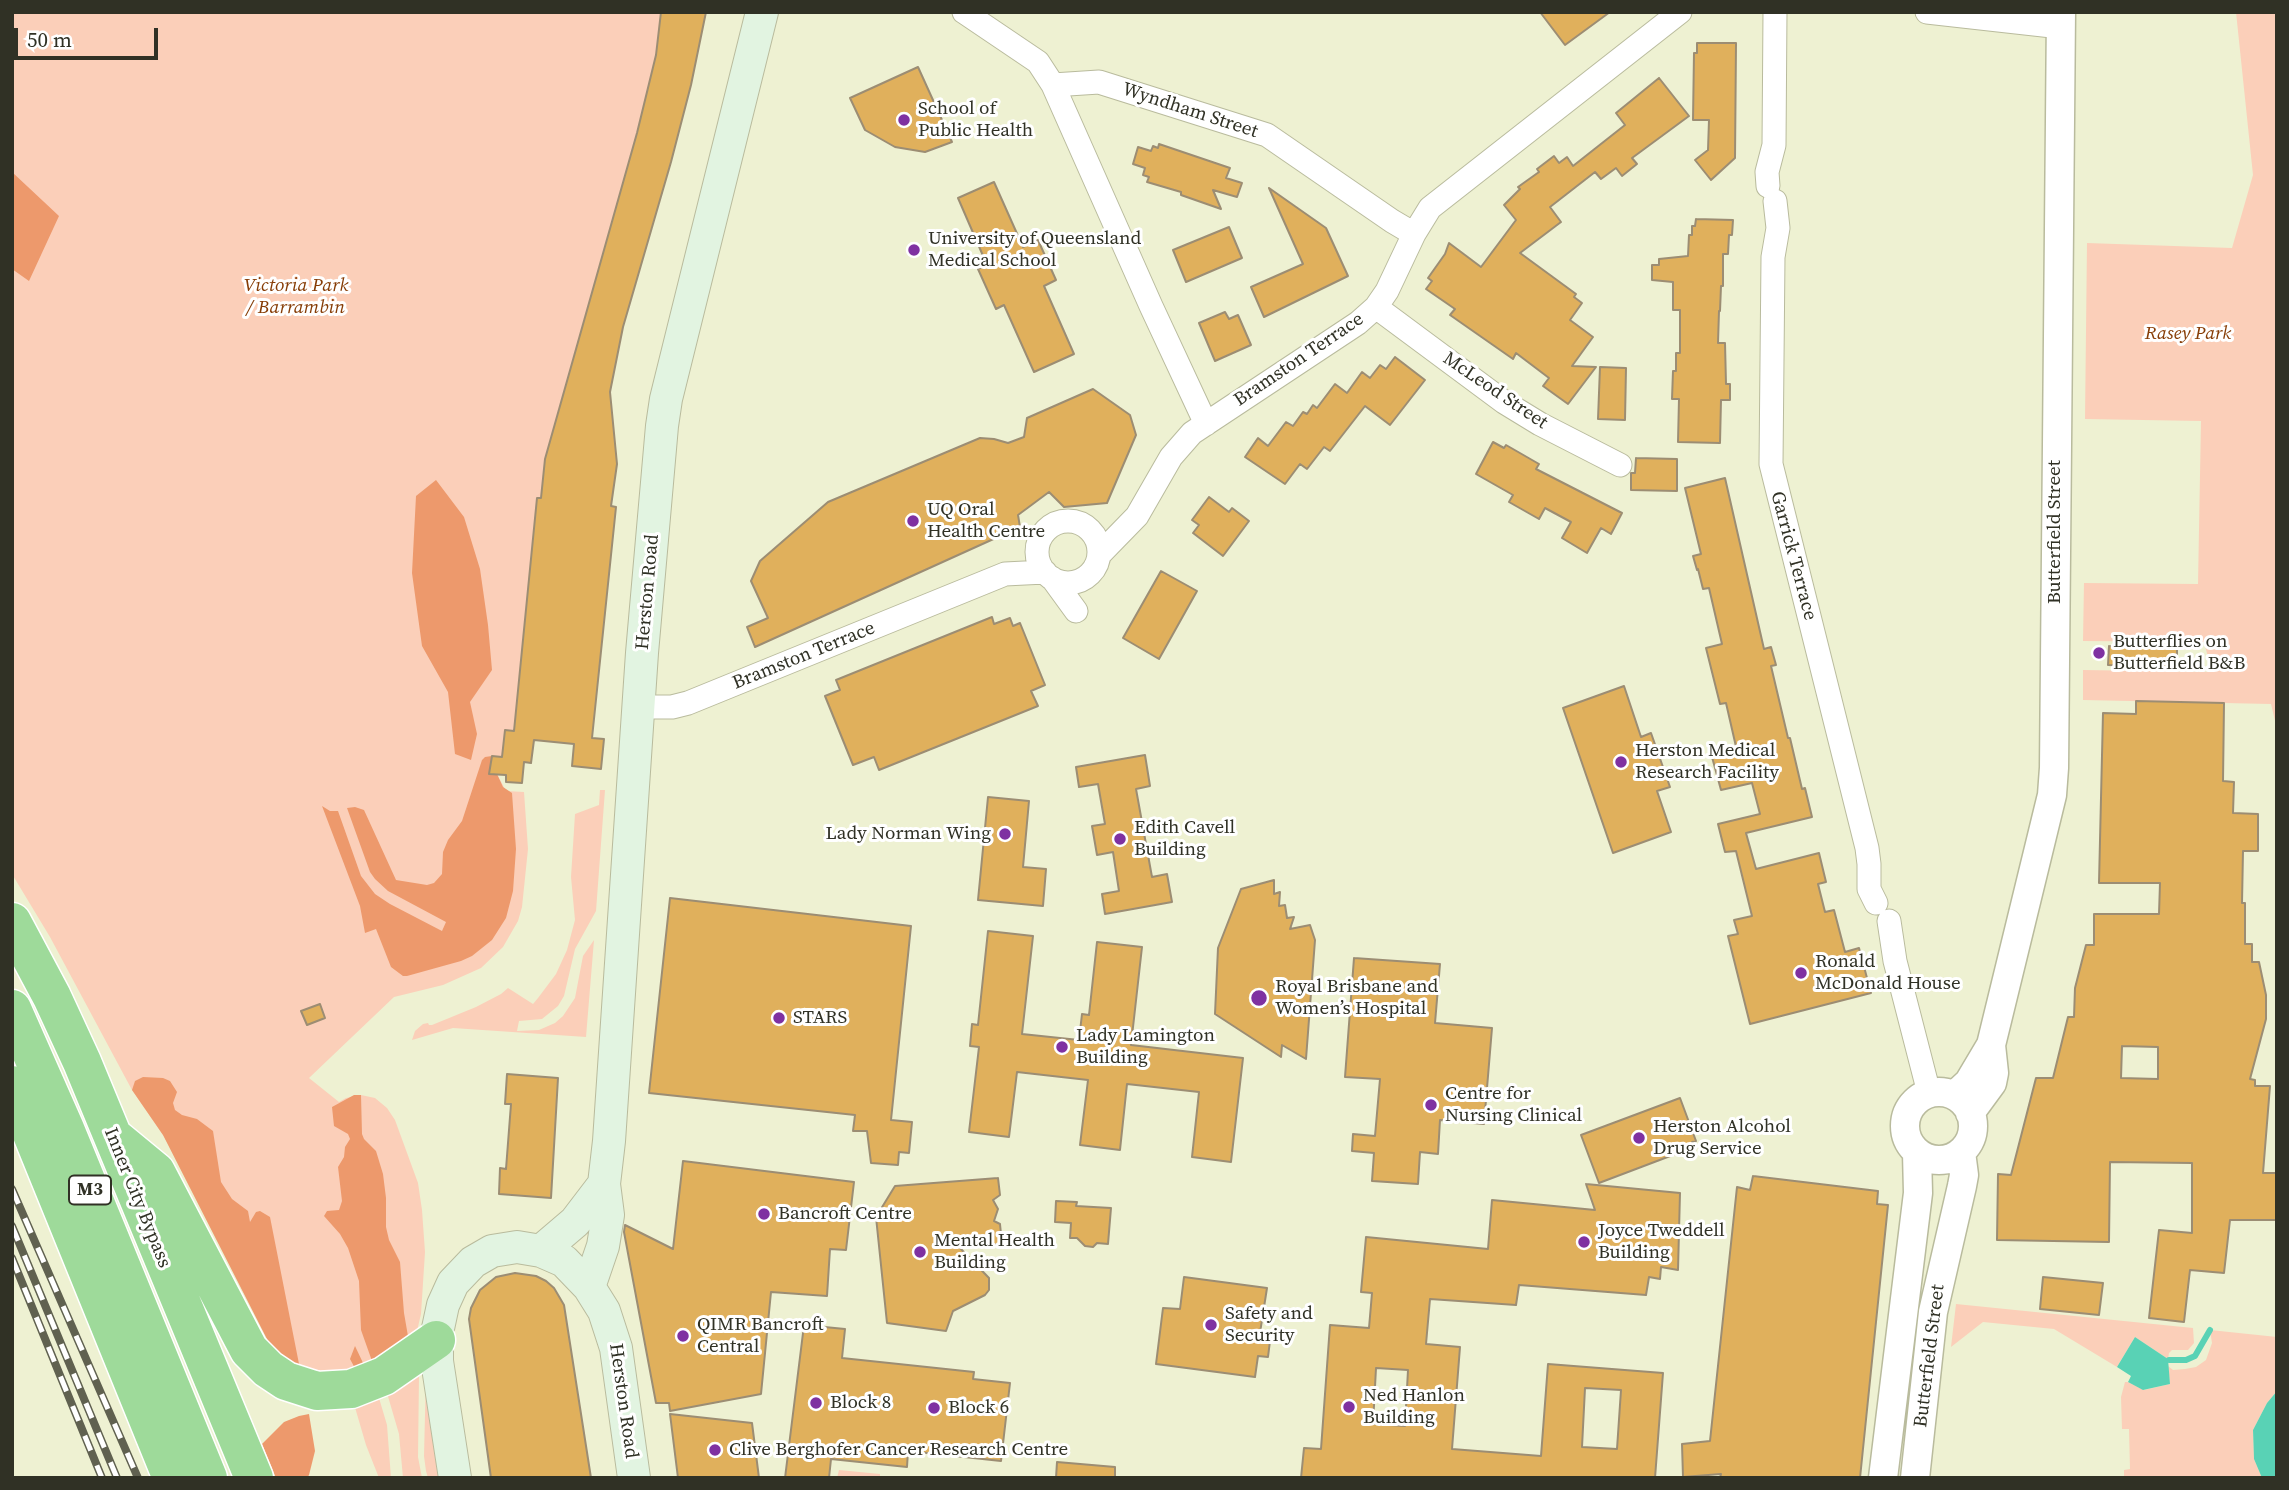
<!DOCTYPE html>
<meta charset="utf-8">
<style>
body{margin:0}
#map{position:relative;width:2289px;height:1490px;overflow:hidden;background:#eef1d2;font-family:"Source Serif 4",serif}
canvas{display:block}
.frame{position:absolute;inset:0;border:14px solid #303125;pointer-events:none}
.scale{position:absolute;left:14px;top:28px;width:144px;height:32px;box-sizing:border-box;border:4px solid #303125;border-top:0;padding-left:9px;font-size:21px;line-height:24px;white-space:nowrap;color:#303125;-webkit-text-stroke:5px #fff;paint-order:stroke}
</style>
<div id="map">
<canvas width="2289" height="1490"></canvas>
<div class="frame"></div>
<div class="scale">50 m</div>
</div>
<script>
const g = document.querySelector('canvas').getContext('2d');
g.lineJoin = 'round';
function fillPath(path, color) { g.fillStyle = color; g.fill(path, 'evenodd'); }
const toPath = rows => new Path2D(rows.map(r => 'M' + r).join(''));
function trace(path, color, width, dash) { g.strokeStyle = color; g.lineWidth = width; g.lineCap = dash ? 'butt' : 'round'; g.setLineDash(dash || []); g.stroke(path); }
function drawText(font, color, halo, rows, align = 'center') {
  g.font = font + ' "Source Serif 4",serif'; g.lineWidth = 6; g.setLineDash([]); g.textBaseline = 'middle'; g.strokeStyle = halo; g.fillStyle = color; for (const [text, x, y, turn = 0] of rows) {
    g.save(); g.translate(x, y); g.rotate((+turn || 0) * Math.PI / 180); g.textAlign = isNaN(turn) ? turn : align; if (halo) g.strokeText(text, 0, 0); g.fillText(text, 0, 0); g.restore();
  }
}
fillPath(toPath([
 [12,12,661,12,656,55,637,133,545,459,541,498,537,498,514,731,505,731,502,757,492,756,489,774,497,774,506,791,524,792,528,849,522,907,518,921,503,947,481,968,443,985,394,997,309,1078,339,1102,346,1098,361,1095,375,1098,387,1108,395,1120,418,1183,422,1210,425,1252,421,1314,417,1331,413,1338,347,1375,300,1369,163,1135,132,1090,50,937,12,874],
 [2236,12,2277,12,2277,729,2271,704,2083,700,2083,670,2212,672,2204,642,2083,641,2084,583,2198,584,2201,421,2085,419,2087,243,2232,248,2253,175],
 [600,790,605,790,596,911,575,949,564,996,558,1006,542,1019,519,1021,517,1031,539,1030,555,1023,563,1016,575,998,583,956,594,940,586,1037,453,1028,412,1040,415,1031,423,1024,428,1023,429,1025,432,1025,476,1007,501,994,508,988,533,1004,538,998,556,974,567,950,575,920,571,877,575,814,599,805],
 [1956,1304,2193,1328,2194,1343,2188,1350,2172,1350,2169,1353,2168,1359,2135,1337,2117,1367,2054,1329,1983,1322,1951,1347],
 [2210,1330,2277,1337,2277,1391,2267,1403,2253,1430,2254,1459,2262,1478,2124,1478,2124,1470,2130,1469,2129,1429,2122,1429,2121,1397,2125,1382,2128,1382,2144,1390,2170,1384,2168,1366,2173,1370,2185,1369,2196,1367,2206,1360,2212,1343],
 [417,1372,419,1376,418,1457,422,1478,403,1478,399,1434,387,1393,379,1398,387,1425,391,1478,379,1478,366,1445,354,1404],
 [426,1374,444,1478,428,1478,426,1471,424,1456],
 [839,1470,880,1474,880,1478,837,1478]
]), '#fbcfb9');
fillPath(toPath([
 [12,172,59,216,29,281,12,269],
 [436,480,464,517,480,569,488,625,492,670,470,702,477,734,471,760,455,754,448,692,422,646,412,573,416,496],
 [492,756,489,773,497,774,503,787,512,793,516,849,513,891,506,918,492,940,472,956,461,961,407,976,403,976,391,967,376,929,365,933,360,906,322,806,330,811,338,811,361,876,375,894,390,904,442,931,446,922,388,891,375,879,370,872,347,808,355,807,364,810,396,880,427,885,434,883,442,874,443,852,448,840,462,821,482,760,485,757],
 [143,1077,163,1078,170,1081,177,1092,173,1103,175,1110,182,1115,197,1119,213,1131,221,1182,232,1199,248,1211,250,1222,256,1212,260,1211,270,1217,300,1369,289,1363,270,1345,163,1135,132,1090,135,1081],
 [354,1095,361,1095,362,1134,364,1139,376,1151,383,1174,386,1198,386,1227,389,1240,400,1262,404,1313,409,1342,398,1352,357,1372,350,1359,355,1346,364,1365,372,1361,361,1330,359,1281,348,1248,340,1234,324,1216,327,1211,339,1210,342,1201,338,1167,344,1157,345,1147,350,1139,348,1134,334,1126,332,1107],
 [309,1414,315,1451,309,1475,307,1478,276,1478,262,1444,284,1422,299,1416]
]), '#ed996c');
fillPath(toPath([
 [2135,1337,2168,1359,2170,1384,2143,1390,2128,1382,2131,1376,2117,1367],
 [2277,1391,2277,1478,2262,1478,2254,1459,2253,1430,2267,1403]
]), '#59d2b5');
trace(toPath([
 [2169,1360,2186,1360,2195,1356,2210,1330]
]), '#59d2b5', 6);
const building = toPath([
 [661,12,706,12,691,85,671,162,623,327,610,392,617,464,611,506,616,507,592,738,604,739,601,769,572,766,574,744,534,740,531,763,524,762,522,783,506,782,506,775,489,774,492,756,502,757,505,730,514,731,537,498,541,498,545,459,637,133,656,55,661,12],
 [1540,12,1610,12,1565,45,1540,12],
 [1697,43,1736,43,1735,158,1711,180,1695,160,1708,150,1709,120,1693,120,1694,53,1697,53,1697,43],
 [918,67,952,142,925,152,895,147,865,130,850,98,918,67],
 [1659,78,1689,116,1632,158,1637,164,1622,176,1616,168,1601,179,1595,172,1550,207,1561,222,1520,253,1576,294,1574,297,1582,303,1570,320,1593,337,1572,366,1596,367,1568,404,1543,386,1549,378,1516,353,1513,359,1450,315,1455,309,1426,289,1432,281,1428,278,1445,254,1449,243,1481,267,1516,220,1504,205,1520,189,1518,187,1539,172,1537,169,1554,156,1559,163,1567,157,1573,166,1625,125,1616,113,1659,78],
 [1159,144,1230,168,1226,178,1242,183,1237,197,1213,190,1221,209,1181,195,1181,192,1147,182,1149,177,1143,175,1145,168,1133,164,1138,147,1151,151,1153,146,1158,148,1159,144],
 [994,182,1023,247,1038,240,1056,280,1044,286,1074,354,1034,372,1004,305,996,309,978,269,987,265,958,198,994,182],
 [1269,188,1326,228,1348,276,1264,317,1251,287,1303,264,1269,188],
 [1696,219,1733,220,1732,235,1729,235,1728,254,1723,254,1723,286,1721,286,1720,311,1719,311,1718,343,1725,343,1726,384,1730,384,1730,400,1721,400,1720,443,1678,442,1679,399,1672,399,1673,371,1676,371,1676,353,1680,353,1680,310,1673,310,1673,282,1652,280,1652,265,1659,265,1659,259,1688,256,1689,235,1692,235,1692,226,1695,226,1696,219],
 [1229,227,1242,258,1186,282,1173,250,1229,227],
 [1225,312,1229,319,1238,315,1251,345,1215,361,1199,323,1225,312],
 [1395,357,1425,380,1390,425,1365,406,1330,451,1324,447,1307,469,1300,464,1285,484,1245,457,1258,438,1268,446,1286,422,1293,426,1303,412,1307,414,1313,405,1317,408,1335,384,1347,393,1362,372,1370,378,1380,365,1386,369,1395,357],
 [1600,367,1626,368,1625,420,1598,419,1600,367],
 [1093,389,1130,415,1136,435,1107,503,1064,507,1049,492,1018,515,1020,527,755,647,747,627,768,618,751,581,760,561,828,502,980,438,994,439,1008,443,1024,437,1027,418,1093,389],
 [1493,442,1504,448,1506,445,1539,464,1536,469,1622,513,1611,534,1601,528,1587,553,1562,538,1571,522,1545,508,1539,519,1509,502,1513,495,1476,474,1493,442],
 [1636,458,1677,459,1677,491,1631,490,1631,473,1635,473,1636,458],
 [1725,478,1764,649,1771,647,1776,665,1771,666,1788,738,1790,738,1802,789,1805,788,1812,817,1746,833,1756,869,1819,853,1826,882,1818,884,1825,912,1834,910,1845,952,1859,948,1871,993,1750,1024,1728,936,1738,934,1734,920,1752,916,1736,851,1725,852,1718,824,1760,814,1752,783,1721,790,1712,757,1737,751,1726,703,1720,704,1706,648,1722,644,1709,588,1703,589,1698,569,1697,570,1693,556,1701,554,1685,488,1725,478],
 [1209,497,1229,512,1232,508,1249,521,1223,556,1193,533,1199,525,1192,520,1209,497],
 [1161,571,1197,591,1159,659,1123,638,1161,571],
 [992,617,994,624,1010,618,1013,626,1020,623,1045,685,1031,691,1038,706,879,770,874,757,853,765,825,696,840,690,836,680,992,617],
 [2109,646,2177,648,2177,667,2108,665,2109,646],
 [1624,686,1641,737,1651,733,1670,787,1657,791,1671,832,1613,853,1563,708,1624,686],
 [2136,701,2224,703,2223,781,2234,782,2233,813,2258,814,2258,851,2243,851,2242,903,2245,903,2245,944,2252,944,2252,962,2259,962,2266,995,2266,1019,2250,1079,2255,1080,2255,1086,2270,1086,2263,1173,2277,1173,2277,1215,2276,1220,2230,1220,2224,1273,2190,1270,2184,1322,2149,1318,2159,1230,2192,1233,2192,1163,2110,1162,2109,1242,1997,1240,1998,1174,2011,1175,2036,1078,2053,1078,2068,1017,2074,1017,2075,988,2086,945,2094,945,2094,914,2159,914,2160,883,2099,883,2103,713,2136,714,2136,701],
 [2122,1046,2158,1047,2158,1079,2121,1078,2122,1046],
 [1145,755,1150,786,1136,789,1152,877,1167,874,1172,902,1105,914,1102,894,1119,891,1113,852,1097,855,1092,826,1105,824,1098,784,1079,787,1076,767,1145,755],
 [988,797,1029,801,1023,867,1046,869,1043,906,978,900,988,797],
 [1274,880,1274,894,1280,892,1279,906,1285,905,1287,918,1294,917,1290,929,1310,925,1315,940,1306,1059,1282,1045,1281,1057,1215,1014,1218,948,1241,889,1274,880],
 [670,898,911,926,891,1120,912,1122,909,1153,899,1152,898,1165,871,1163,867,1131,853,1131,855,1115,649,1093,670,898],
 [988,931,1033,936,1022,1034,1079,1040,1082,1014,1089,1015,1097,942,1142,947,1131,1045,1243,1058,1231,1162,1192,1157,1199,1092,1127,1084,1120,1150,1080,1145,1088,1080,1017,1072,1009,1137,969,1132,979,1047,970,1046,972,1024,978,1025,988,931],
 [1354,958,1440,964,1435,1023,1492,1028,1484,1124,1440,1120,1438,1154,1420,1152,1418,1184,1372,1181,1374,1153,1352,1151,1353,1134,1375,1136,1380,1079,1345,1077,1354,958],
 [320,1004,325,1018,307,1025,301,1011,320,1004],
 [507,1074,558,1078,551,1198,499,1194,500,1168,506,1169,511,1104,505,1104,507,1074],
 [1680,1098,1696,1141,1692,1142,1694,1147,1599,1183,1581,1135,1680,1098],
 [683,1161,854,1182,846,1250,830,1249,827,1296,771,1292,761,1394,670,1411,669,1403,656,1403,624,1232,625,1225,673,1249,683,1161],
 [1753,1176,1878,1191,1877,1204,1888,1205,1860,1478,1720,1478,1721,1474,1683,1477,1682,1444,1710,1441,1737,1187,1750,1190,1753,1176],
 [998,1178,1000,1195,993,1200,998,1209,994,1221,1000,1224,1002,1244,960,1248,989,1278,989,1290,985,1295,953,1311,946,1331,887,1323,876,1217,895,1186,998,1178],
 [1586,1184,1680,1193,1678,1270,1661,1267,1660,1279,1649,1277,1646,1295,1519,1285,1516,1305,1430,1299,1426,1344,1460,1347,1452,1449,1541,1456,1548,1364,1663,1373,1655,1478,1301,1478,1304,1448,1321,1449,1330,1325,1369,1328,1372,1293,1361,1292,1366,1237,1488,1249,1492,1200,1595,1210,1586,1184],
 [1376,1368,1408,1370,1405,1426,1373,1424,1376,1368],
 [1585,1388,1621,1390,1617,1449,1582,1447,1585,1388],
 [1056,1201,1077,1202,1076,1206,1111,1208,1108,1244,1097,1243,1093,1247,1085,1246,1077,1238,1070,1238,1071,1223,1055,1222,1056,1201],
 [515,1273,536,1276,546,1281,554,1288,564,1305,591,1478,491,1478,469,1319,471,1308,480,1290,496,1277,515,1273],
 [1184,1277,1267,1288,1259,1339,1270,1341,1268,1357,1258,1356,1255,1377,1156,1364,1163,1308,1180,1309,1184,1277],
 [2043,1277,2103,1283,2099,1315,2040,1309,2043,1277],
 [804,1325,845,1329,842,1358,974,1372,973,1379,1010,1383,1001,1461,908,1451,907,1467,831,1459,829,1478,785,1478,804,1325],
 [670,1414,752,1423,759,1478,678,1478,670,1414],
 [1057,1462,1115,1467,1115,1478,1056,1478,1057,1462]
]);
fillPath(building, '#e0b05c');
trace(building, '#9c8d73', 2);
const minor = toPath([
 [964,12,1038,62,1053,85,1151,306,1206,424],
 [1927,12,2061,27],
 [1053,85,1099,82,1267,135,1392,221,1414,234],
 [1768,186,1767,172,1774,145,1775,12],
 [1775,201,1778,228,1773,257,1771,464,1867,848,1869,864,1869,889,1876,903],
 [1376,307,1504,402,1540,424,1620,465],
 '1037 552a31 31 0 1 1 62 0a31 31 0 1 1-62 0Z',
 [1099,555,1137,516,1171,457,1192,433,1358,323,1376,307,1387,291,1414,234,1430,208,1680,12],
 [1052,578,1076,611],
 [639,707,672,707,688,703,1005,574,1045,572],
 [1889,921,1895,961,1929,1093]
]);
const tertiary = toPath([
 '1905 1126a34 34 0 1 1 68 0a34 34 0 1 1-68 0Z',
 [1955,1095,1969,1082,1991,1045,2052,795,2054,768,2061,12],
 [1970,1113,1992,1083,1994,1073,1991,1045],
 [1883,1478,1918,1193,1917,1153],
 [1915,1478,1933,1312,1962,1186,1964,1175,1961,1152]
]);
const secondary = toPath([
 [541,1251,575,1222,604,1184],
 [589,1287,603,1246,608,1215,604,1184,609,1141,642,653,662,426,666,399,762,12],
 [455,1478,437,1361,437,1333,443,1305,453,1283,473,1262,492,1251,517,1247,541,1251,564,1261,589,1287,604,1311,616,1348,634,1478]
]);
const motorway = toPath([
 [12,922,52,997,82,1062,254,1478],
 [12,1009,65,1129,208,1478],
 [12,1085,172,1478],
 [116,1139,156,1172,249,1350,268,1369,286,1381,317,1391,351,1389,384,1376,436,1340]
]);
trace(minor, '#b9bb9d', 25);
trace(tertiary, '#b9bb9d', 31);
trace(secondary, '#b9bb9d', 34);
trace(motorway, '#fff', 41);
trace(minor, '#fff', 23);
trace(tertiary, '#fff', 28);
trace(secondary, '#e2f4e1', 32);
trace(motorway, '#9eda9a', 38);
const rail = toPath([
 [12,1189,138,1478],
 [12,1226,117,1478],
 [12,1258,102,1478]
]);
trace(rail, '#606150', 8);
trace(rail, '#fff', 5, [16]);
for (const [x, y, r, color] of [
 [904,120,7,"#7f31a1"],
 [914,250,7,"#7f31a1"],
 [913,521,7,"#7f31a1"],
 [2099,653,7,"#7f31a1"],
 [1621,762,7,"#7f31a1"],
 [1005,834,7,"#7f31a1"],
 [1120,839,7,"#7f31a1"],
 [1801,973,7,"#7f31a1"],
 [1259,998,9,"#7f31a1"],
 [779,1018,7,"#7f31a1"],
 [1062,1047,7,"#7f31a1"],
 [1431,1105,7,"#7f31a1"],
 [1639,1138,7,"#7f31a1"],
 [764,1214,7,"#7f31a1"],
 [1584,1242,7,"#7f31a1"],
 [920,1252,7,"#7f31a1"],
 [1211,1325,7,"#7f31a1"],
 [683,1336,7,"#7f31a1"],
 [816,1403,7,"#7f31a1"],
 [1349,1407,7,"#7f31a1"],
 [934,1408,7,"#7f31a1"],
 [715,1450,7,"#7f31a1"]
]) { const dot = new Path2D(); dot.arc(x, y, r, 0, 2 * Math.PI); g.fillStyle = color; g.fill(dot); trace(dot, '#fff', 2.5); }
for (const [x, y, w] of [
 [90,1190,42]
]) { const box = new Path2D(); box.roundRect(x - w / 2, y - 14.5, w, 29, 5); g.fillStyle = '#fff'; g.fill(box); trace(box, '#303125', 2); }
drawText('bold 18px', '#303125', null, [
 ["M3",90,1190]
]);
drawText('19px', '#303125', '#fff', [
 ["School of",918,109],
 ["Public Health",918,131],
 ["University of Queensland",928,239],
 ["Medical School",928,261],
 ["UQ Oral",927,510],
 ["Health Centre",927,532],
 ["Butterflies on",2113,642],
 ["Butterfield B&B",2113,664],
 ["Herston Medical",1635,751],
 ["Research Facility",1635,773],
 ["Edith Cavell",1134,828],
 ["Building",1134,850],
 ["Lady Norman Wing",991,834,"right"],
 ["Ronald",1815,962],
 ["McDonald House",1815,984],
 ["Royal Brisbane and",1275,987],
 ["Women’s Hospital",1275,1009],
 ["STARS",793,1018],
 ["Lady Lamington",1076,1036],
 ["Building",1076,1058],
 ["Centre for",1445,1094],
 ["Nursing Clinical",1445,1116],
 ["Herston Alcohol",1653,1127],
 ["Drug Service",1653,1149],
 ["Bancroft Centre",778,1214],
 ["Joyce Tweddell",1598,1231],
 ["Building",1598,1253],
 ["Mental Health",934,1241],
 ["Building",934,1263],
 ["Safety and",1225,1314],
 ["Security",1225,1336],
 ["QIMR Bancroft",697,1325],
 ["Central",697,1347],
 ["Ned Hanlon",1363,1396],
 ["Building",1363,1418],
 ["Block 8",830,1403],
 ["Block 6",948,1408],
 ["Clive Berghofer Cancer Research Centre",729,1450]
], 'left');
drawText('19px', '#303125', '#fff', [
 ["Wyndham Street",1190,111,18],
 ["Bramston Terrace",1299,360,-34],
 ["McLeod Street",1495,391,34],
 ["Butterfield Street",2055,532,-90],
 ["Garrick Terrace",1793,556,75],
 ["Herston Road",648,592,-85],
 ["Bramston Terrace",804,656,-22],
 ["Inner City Bypass",137,1198,68],
 ["Butterfield Street",1930,1356,-83],
 ["Herston Road",623,1401,82]
]);
drawText('italic 19px', '#863c05', '#fff', [
 ["Victoria Park",296,286],
 ["/ Barrambin",296,308],
 ["Rasey Park",2188,334]
]);
</script>
